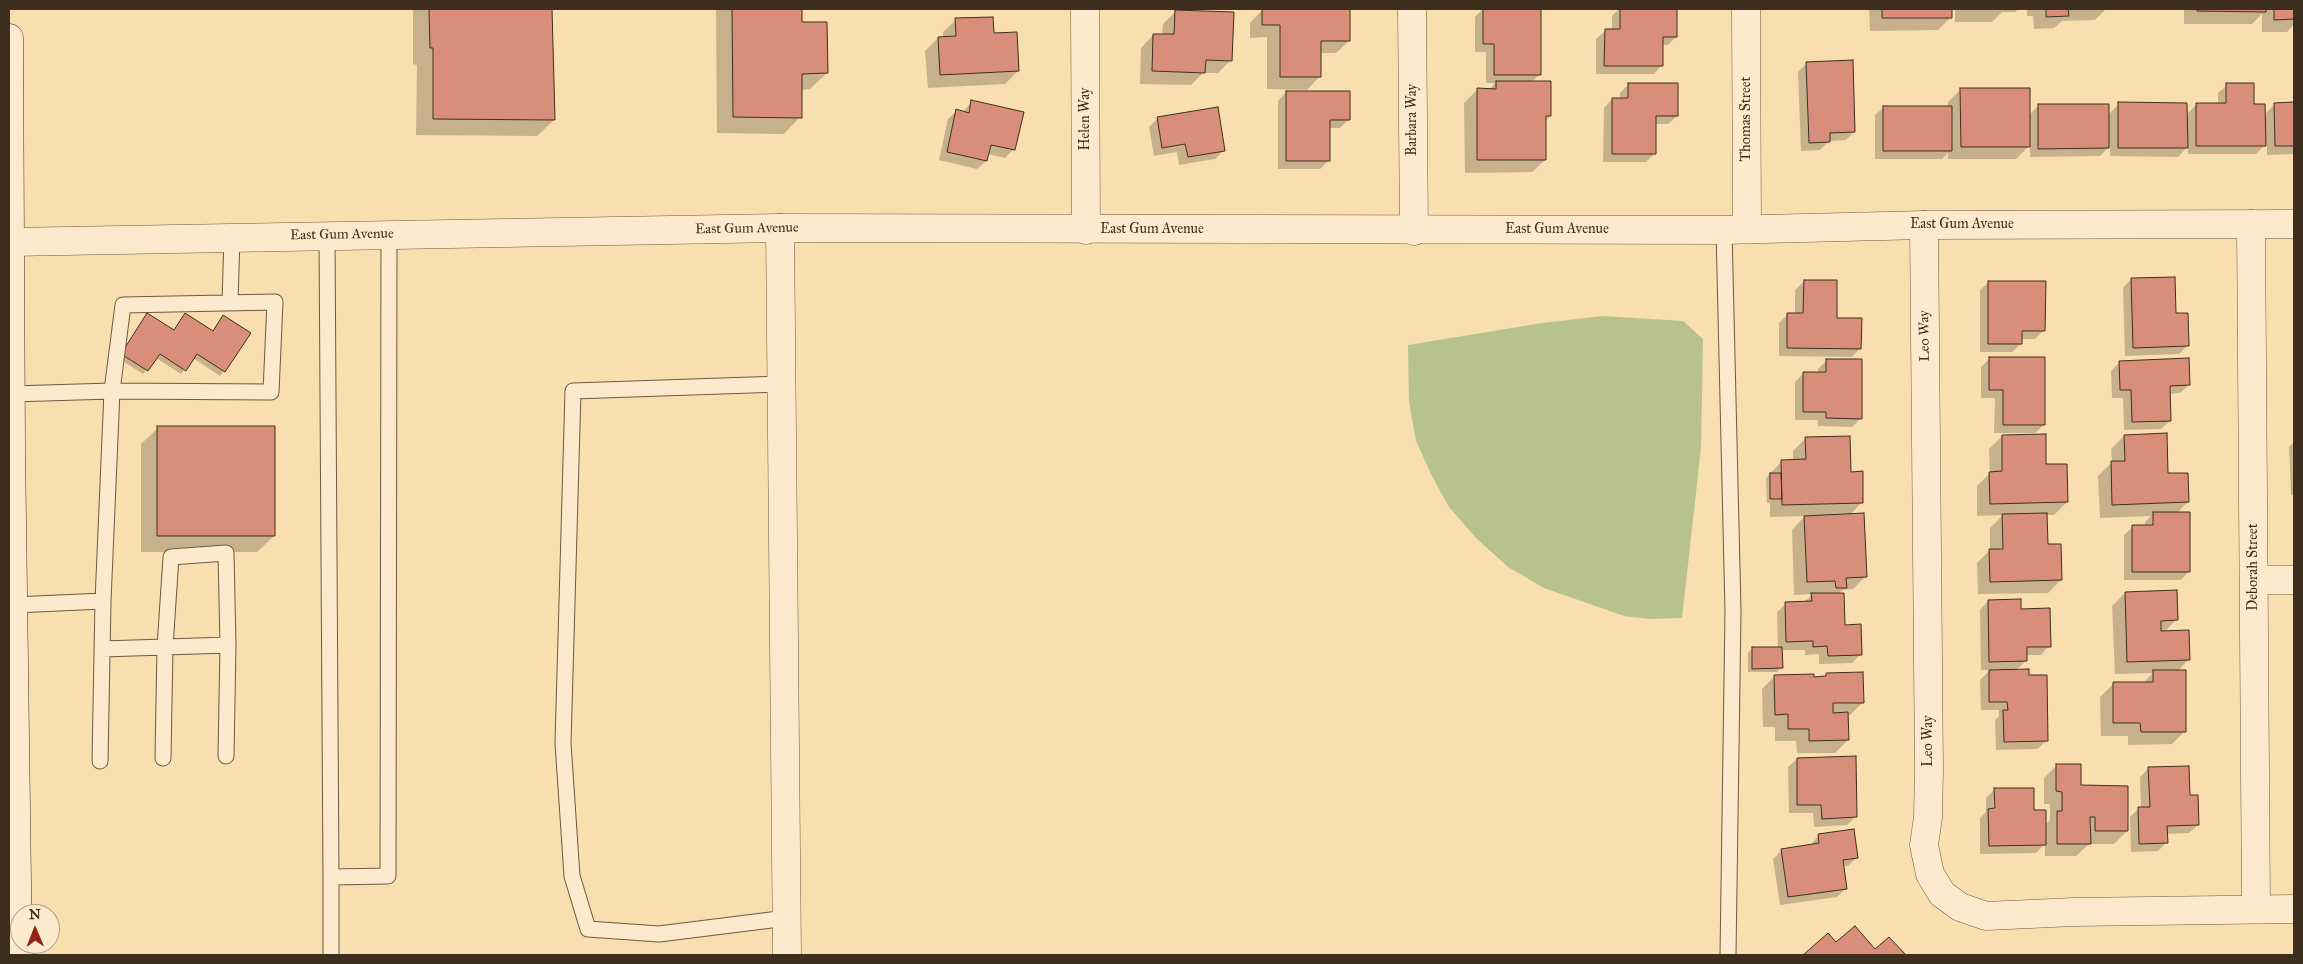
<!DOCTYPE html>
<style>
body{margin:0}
#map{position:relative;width:2303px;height:964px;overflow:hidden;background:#f9deaf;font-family:"IM FELL Great Primer",serif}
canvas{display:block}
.frame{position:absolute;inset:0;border:10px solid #3e2e1e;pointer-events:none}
.north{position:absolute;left:10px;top:904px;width:50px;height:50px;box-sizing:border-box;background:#fbeacb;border:1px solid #af9f86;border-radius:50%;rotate:359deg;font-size:14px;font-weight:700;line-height:20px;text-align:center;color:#3e2e1e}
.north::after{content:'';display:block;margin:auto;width:18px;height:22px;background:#8f2418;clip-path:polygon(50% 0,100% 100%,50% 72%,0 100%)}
</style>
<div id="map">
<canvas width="2303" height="964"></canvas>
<div class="frame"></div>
<div class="north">N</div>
</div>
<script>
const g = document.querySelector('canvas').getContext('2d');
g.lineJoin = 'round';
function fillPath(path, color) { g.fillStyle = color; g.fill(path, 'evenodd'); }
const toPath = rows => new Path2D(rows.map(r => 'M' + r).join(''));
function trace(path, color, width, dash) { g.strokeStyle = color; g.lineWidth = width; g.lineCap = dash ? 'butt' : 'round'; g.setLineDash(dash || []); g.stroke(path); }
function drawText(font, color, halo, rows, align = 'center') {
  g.font = font + ' "IM FELL Great Primer",serif'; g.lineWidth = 4.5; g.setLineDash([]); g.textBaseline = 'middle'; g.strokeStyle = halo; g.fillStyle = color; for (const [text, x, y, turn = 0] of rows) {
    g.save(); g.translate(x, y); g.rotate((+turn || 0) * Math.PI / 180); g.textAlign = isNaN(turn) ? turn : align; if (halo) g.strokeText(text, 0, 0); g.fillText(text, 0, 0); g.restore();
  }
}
fillPath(toPath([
 [1603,316,1683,321,1703,339,1701,448,1682,618,1650,619,1624,616,1544,588,1508,567,1476,538,1449,507,1433,478,1416,441,1409,402,1408,345,1542,323]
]), '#b8c28f');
fillPath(toPath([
 [413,9,551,9,554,120,537,136,416,135,417,65,413,64],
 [716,9,801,9,801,23,827,73,810,89,801,90,800,117,784,134,717,133],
 [1276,9,1308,9,1349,41,1336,53,1319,53,1319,77,1307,90,1267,89,1267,37,1250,38,1250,23,1262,10],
 [1483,9,1539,9,1540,74,1532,82,1550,116,1545,121,1545,160,1532,172,1465,173,1464,103,1477,90,1489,90,1495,83,1486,83,1486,52,1475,52,1475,17],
 [1619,9,1676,9,1676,37,1668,45,1662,45,1662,65,1654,74,1596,74,1596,39,1605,31,1612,31,1612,16],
 [1869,9,1951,9,1951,17,1938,30,1870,31],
 [1955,9,2019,9,2015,12,2002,12,1992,22,1955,22],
 [2027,9,2106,9,2095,20,2062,21,2054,28,2034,29,2033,16,2027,16],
 [2122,9,2178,9,2176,10],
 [2184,9,2294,9,2294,24,2287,32,2262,32,2262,14,2252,24,2184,24],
 [1175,12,1231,60,1218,73,1203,73,1191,85,1140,84,1141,48,1153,35,1162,35,1163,24],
 [956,20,993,35,1018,71,1005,84,928,88,925,51,938,38,943,38,943,32],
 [1807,63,1854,132,1846,140,1829,141,1820,150,1801,151,1798,72],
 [1628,85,1677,116,1668,124,1654,124,1654,154,1646,162,1603,162,1604,108,1612,99,1620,99,1620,93],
 [2227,85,2264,115,2275,104,2294,103,2294,154,2267,155,2267,143,2256,154,2188,154,2188,146,2178,157,2110,156,2110,146,2100,156,2030,157,2030,145,2016,159,1948,159,1948,153,1942,159,1875,159,1875,115,1884,107,1948,107,1948,102,1961,89,2029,115,2039,105,2108,115,2119,104,2186,115,2197,104,2218,104,2218,93],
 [1286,92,1349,119,1340,128,1329,128,1329,160,1320,169,1278,169,1278,101],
 [972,101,1014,149,1005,158,988,154,986,161,977,169,939,160,948,119,957,111,963,112],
 [1158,118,1224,150,1215,159,1179,165,1177,152,1154,156,1149,127],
 [2131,279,2175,314,2187,346,2179,354,2125,356,2123,288],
 [1804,281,1860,348,1852,357,1779,356,1779,323,1788,314,1795,314,1795,290],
 [1989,282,2044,330,2035,339,2021,339,2021,344,2012,352,1980,352,1980,290],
 [147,314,174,331,212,332,223,317,249,334,220,376,193,358,181,374,156,358,143,374,118,358],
 [1990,358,2044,425,2035,433,1994,433,1995,398,1981,398,1981,367],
 [1827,360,1861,418,1852,427,1818,426,1818,420,1795,420,1795,382,1804,373,1818,373,1818,369],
 [2120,362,2189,385,2180,393,2169,394,2170,421,2161,429,2124,430,2123,398,2112,398,2111,371],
 [158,428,274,536,257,552,141,552,141,444],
 [2002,436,2045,466,2067,502,2054,515,2046,515,2047,545,2061,580,2048,593,1978,594,1977,563,1990,550,1990,528,2003,515,1977,516,1977,486,1990,473,1989,449],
 [2124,436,2167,475,2188,502,2176,514,2189,571,2181,580,2124,580,2124,535,2133,527,2145,527,2145,522,2151,516,2100,518,2098,476,2112,462,2111,449],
 [1806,438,1849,473,1862,502,1850,515,1866,576,1853,589,1843,590,1838,594,1844,626,1861,654,1852,663,1819,664,1819,654,1805,655,1805,650,1781,650,1781,668,1777,672,1748,672,1748,653,1752,649,1778,648,1777,612,1786,604,1803,603,1813,594,1794,595,1792,530,1805,516,1770,517,1770,503,1767,503,1766,478,1782,461,1793,461,1793,451],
 [2294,442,2294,495,2291,495,2289,447],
 [2125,593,2177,619,2164,632,2189,659,2177,672,2185,731,2172,744,2128,745,2128,736,2101,736,2100,697,2113,684,2142,684,2153,673,2115,674,2112,606],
 [1988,601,2020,611,2049,646,2041,655,2026,655,2026,661,2016,670,2047,740,2038,749,1996,750,1995,720,1999,716,1999,710,1981,710,1980,680,1990,670,1981,670,1980,610],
 [2294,668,2294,712,2293,712,2293,669],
 [1827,674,1863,702,1850,715,1847,715,1848,740,1835,753,1797,753,1796,741,1775,741,1775,727,1763,727,1762,689,1775,676,1823,678],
 [1797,759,1856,816,1847,825,1814,827,1813,813,1789,813,1788,767],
 [2057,765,2127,831,2114,844,2089,844,2076,856,2045,856,2045,844,2036,853,1980,854,1980,818,1986,812,1986,798,1994,790,2033,811,2045,825,2050,820,2050,804,2044,804,2044,778],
 [2149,768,2189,797,2198,825,2189,833,2166,834,2167,842,2158,851,2131,852,2130,817,2138,809,2141,809,2140,777],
 [1818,836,1857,857,1848,866,1843,866,1846,888,1837,897,1780,905,1773,859,1782,850,1810,846],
 [1828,935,1836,944,1875,950,1889,938,1904,955,1805,955]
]), '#0003');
const building = toPath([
 [429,9,552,9,555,120,433,119,433,48,430,48,429,9],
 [732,9,802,9,802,22,827,22,828,73,802,74,802,118,733,117,732,9],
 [1262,9,1350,9,1350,41,1321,41,1321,77,1280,77,1280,25,1262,25,1262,9],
 [1483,9,1541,9,1541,75,1494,75,1494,44,1483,44,1483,9],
 [1620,9,1677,9,1677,37,1663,37,1663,66,1604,66,1605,29,1620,29,1620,9],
 [1882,9,1952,9,1952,18,1882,18,1882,9],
 [2046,9,2068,9,2069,16,2046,17,2046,9],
 [2197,9,2266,9,2266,12,2197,11,2197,9],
 [2274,9,2294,9,2294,19,2274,20,2274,9],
 [1175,10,1234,12,1232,61,1206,60,1205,73,1152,71,1153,34,1174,34,1175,10],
 [993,17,994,33,1017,32,1019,71,940,75,938,37,956,36,955,18,993,17],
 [1853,60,1855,132,1830,133,1830,142,1809,143,1806,62,1853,60],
 [1496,81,1551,81,1551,116,1546,116,1546,160,1477,160,1477,88,1496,89,1496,81],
 [1628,83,1678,83,1678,116,1656,116,1656,154,1612,154,1612,98,1628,98,1628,83],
 [2226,83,2254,83,2254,104,2265,104,2266,146,2196,146,2196,103,2226,103,2226,83],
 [1960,88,2030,88,2030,147,1961,147,1960,88],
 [1286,91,1350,91,1350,120,1330,120,1330,161,1286,161,1286,91],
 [971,100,1024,112,1015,150,991,145,987,161,947,152,956,109,969,113,971,100],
 [2118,102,2187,103,2188,148,2118,148,2118,102],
 [2294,102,2294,146,2275,146,2274,103,2294,102],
 [2038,104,2109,104,2109,148,2038,149,2038,104],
 [1883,106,1952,106,1952,151,1883,151,1883,106],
 [1218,107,1225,151,1188,157,1185,144,1162,148,1157,117,1218,107],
 [2175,277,2176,313,2188,313,2189,346,2133,348,2131,278,2175,277],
 [1804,280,1837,280,1837,318,1862,318,1861,349,1787,348,1787,313,1803,313,1804,280],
 [1988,281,2046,281,2045,331,2022,331,2022,344,1988,344,1988,281],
 [147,313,174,330,185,313,213,331,223,315,251,333,225,372,197,354,186,371,160,354,148,371,121,354,147,313],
 [1989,357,2045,357,2045,425,2003,425,2003,390,1989,390,1989,357],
 [2189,358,2190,385,2170,386,2171,421,2132,422,2131,390,2120,390,2119,361,2189,358],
 [1826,359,1862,359,1862,419,1826,418,1826,412,1803,412,1803,372,1826,372,1826,359],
 [157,426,275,426,275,536,157,536,157,426],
 [2167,433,2168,473,2188,473,2189,502,2112,505,2111,461,2125,461,2124,435,2167,433],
 [2046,434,2046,464,2067,464,2068,502,1990,504,1989,472,2002,471,2002,435,2046,434],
 [1850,436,1851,472,1863,471,1863,503,1782,505,1781,460,1806,459,1805,437,1850,436],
 [1770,473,1781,473,1782,499,1770,499,1770,473],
 [2153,512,2190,512,2190,572,2132,572,2132,525,2153,525,2153,512],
 [1864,513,1867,577,1846,578,1847,588,1836,588,1835,581,1807,582,1804,516,1864,513],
 [2047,513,2048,544,2061,544,2062,580,1990,582,1989,549,2003,549,2002,514,2047,513],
 [2177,590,2178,620,2161,621,2161,631,2189,630,2190,660,2127,662,2125,592,2177,590],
 [1811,593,1844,593,1845,625,1861,624,1862,655,1828,656,1827,646,1813,647,1813,641,1786,642,1785,602,1812,601,1811,593],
 [2021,599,2021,609,2050,608,2051,647,2027,647,2027,661,1989,662,1988,600,2021,599],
 [1752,647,1782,647,1783,668,1752,669,1752,647],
 [2029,669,2029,675,2047,675,2048,741,2004,742,2003,710,2008,710,2007,702,1989,702,1989,670,2029,669],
 [2153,670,2186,670,2186,732,2141,732,2140,723,2113,723,2113,682,2153,682,2153,670],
 [1863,672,1864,703,1833,703,1833,713,1848,712,1849,740,1809,741,1809,729,1788,729,1788,714,1775,715,1774,675,1814,674,1814,677,1826,676,1826,673,1863,672],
 [1856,756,1857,817,1822,819,1821,805,1797,805,1797,758,1856,756],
 [2056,764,2081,764,2081,785,2128,786,2128,831,2095,831,2095,817,2090,817,2091,844,2057,844,2057,811,2062,811,2062,792,2056,791,2056,764],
 [2189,766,2190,795,2198,795,2199,825,2167,826,2168,843,2139,844,2138,807,2150,807,2148,767,2189,766],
 [1994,788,2034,788,2034,810,2046,810,2046,845,1989,846,1988,809,1995,808,1994,788],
 [1854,829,1858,858,1843,860,1847,889,1788,897,1781,849,1819,843,1818,834,1854,829],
 [1855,926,1875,949,1889,937,1906,955,1803,955,1828,933,1836,942,1855,926]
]);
fillPath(building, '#d88e7a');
trace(building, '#3e2e1e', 1);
const service = toPath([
 [1724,230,1733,611,1728,955],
 [327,236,331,877,388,876,389,235],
 [275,302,271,392,112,391,123,305,275,302],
 [230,303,232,237],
 [781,384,573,391,563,743,572,876,588,929,659,934,787,918],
 [11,394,112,391,103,601,14,605],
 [102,649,228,645,226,756],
 [163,758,165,647,171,557,226,553,228,645],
 [100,761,103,601],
 [331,877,331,955]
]);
const minor = toPath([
 [1085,9,1086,230],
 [1412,9,1414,231],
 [1746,9,1747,229],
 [2251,224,2256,909],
 [1924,225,1929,770,1928,817,1924,845,1930,874,1942,894,1960,907,1986,916,2074,912,2294,909],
 [780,228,787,955],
 [2254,580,2294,580]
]);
const tertiary = toPath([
 [10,242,780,228,1724,230,1924,225,2294,224]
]);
const secondary = toPath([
 [9,38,11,448,18,955]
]);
trace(service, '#6d5a42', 17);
trace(minor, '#6d5a42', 29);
trace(tertiary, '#6d5a42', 29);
trace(secondary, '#3e2e1e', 29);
trace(service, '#fbeacb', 15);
trace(minor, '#fbeacb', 28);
trace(tertiary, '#fbeacb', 28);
trace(secondary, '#fbeacb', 28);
drawText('14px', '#3e2e1e', '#fbeacb', [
 ["Helen Way",1086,119,-90],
 ["Thomas Street",1747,119,-90],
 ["Barbara Way",1413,120,-90],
 ["East Gum Avenue",1962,225],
 ["East Gum Avenue",747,229,-1],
 ["East Gum Avenue",1152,230],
 ["East Gum Avenue",1557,230],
 ["East Gum Avenue",342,235,-1],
 ["Leo Way",1925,336,-91],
 ["Deborah Street",2254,567,-90],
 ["Leo Way",1929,741,-90]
]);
</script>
